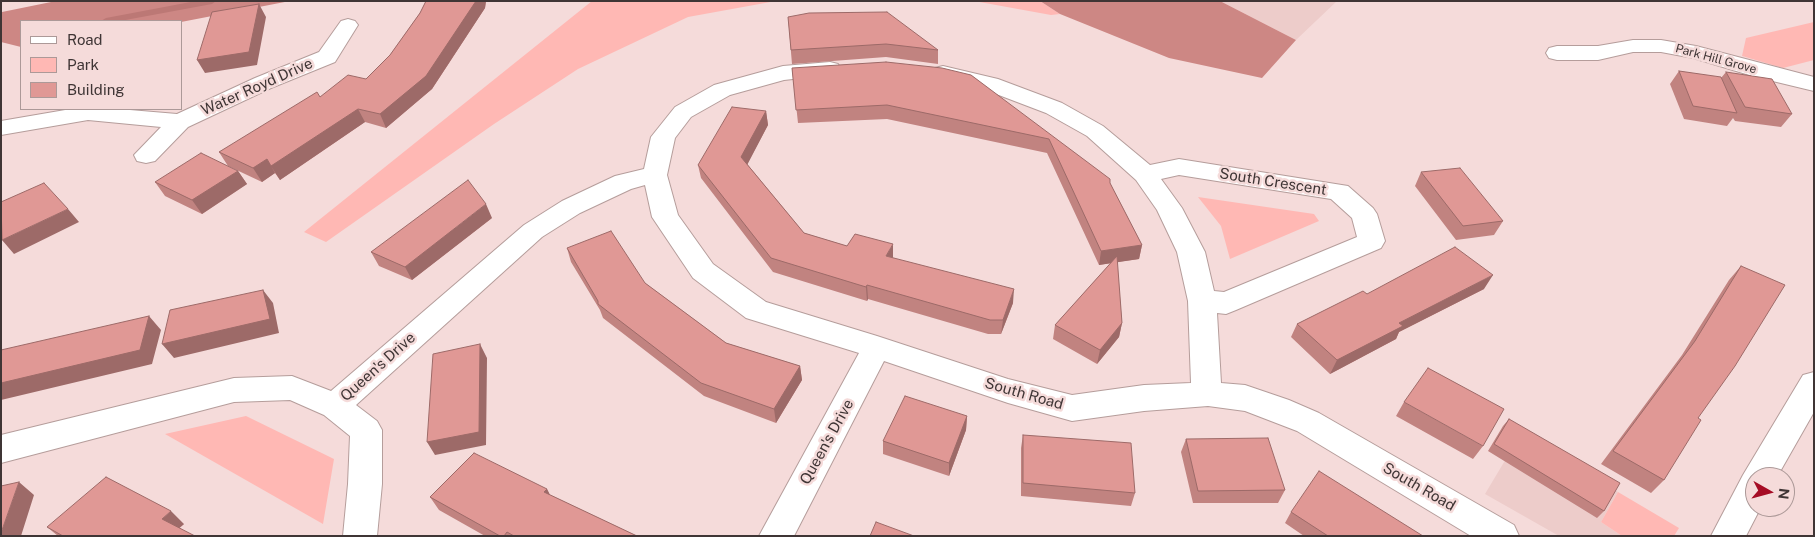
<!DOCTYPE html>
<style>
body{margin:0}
#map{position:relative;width:1815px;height:537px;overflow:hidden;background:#f5dbda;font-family:"Public Sans",sans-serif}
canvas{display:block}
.frame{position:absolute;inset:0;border:2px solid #3f3535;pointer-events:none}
.legend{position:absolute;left:20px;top:20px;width:162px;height:90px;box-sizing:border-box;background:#f5dbda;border:1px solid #ac9998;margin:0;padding:6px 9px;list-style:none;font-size:15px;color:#3f3535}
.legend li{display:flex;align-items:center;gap:10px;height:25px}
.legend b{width:25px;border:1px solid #ac9998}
.north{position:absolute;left:1745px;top:467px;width:50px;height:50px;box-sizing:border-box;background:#f5dbda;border:1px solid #ac9998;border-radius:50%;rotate:97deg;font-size:14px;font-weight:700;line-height:20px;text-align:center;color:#3f3535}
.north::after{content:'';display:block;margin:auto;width:18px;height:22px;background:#a60c25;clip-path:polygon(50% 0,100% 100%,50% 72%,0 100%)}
</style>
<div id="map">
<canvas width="1815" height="537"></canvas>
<div class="frame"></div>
<ul class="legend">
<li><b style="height:6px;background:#fff"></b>Road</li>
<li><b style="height:14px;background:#ffb8b4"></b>Park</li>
<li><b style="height:14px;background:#e09895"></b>Building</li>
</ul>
<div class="north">N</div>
</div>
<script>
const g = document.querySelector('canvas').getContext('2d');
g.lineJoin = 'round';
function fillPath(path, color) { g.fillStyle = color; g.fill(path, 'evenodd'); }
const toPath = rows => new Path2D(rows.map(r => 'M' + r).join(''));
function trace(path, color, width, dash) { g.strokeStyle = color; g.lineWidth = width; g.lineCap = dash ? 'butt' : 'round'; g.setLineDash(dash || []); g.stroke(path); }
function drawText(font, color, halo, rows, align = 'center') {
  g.font = font + ' "Public Sans",sans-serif'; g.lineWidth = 5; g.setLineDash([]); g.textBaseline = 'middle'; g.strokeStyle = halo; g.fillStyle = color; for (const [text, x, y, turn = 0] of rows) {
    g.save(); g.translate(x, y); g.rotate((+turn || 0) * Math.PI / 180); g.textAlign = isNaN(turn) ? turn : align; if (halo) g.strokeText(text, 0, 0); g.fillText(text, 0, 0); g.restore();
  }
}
fillPath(toPath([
 [1220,1,1337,1,1296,40],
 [1522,432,1618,492,1601,522,1622,536,1559,536,1485,494]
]), '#edccca');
fillPath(toPath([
 [592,1,776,1,688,17,578,69,494,124,326,242,304,232],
 [974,1,1040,1,1060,14,1051,15],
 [1814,22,1814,60,1783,68,1742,56,1746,38],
 [1198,197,1314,214,1319,221,1230,259,1221,226],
 [246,416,334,459,323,524,165,434],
 [1618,492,1679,528,1674,536,1622,536,1601,522]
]), '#ffb8b4');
fillPath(toPath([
 [56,1,290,1,181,22,21,21,21,47,1,42,2,12],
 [1040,1,1220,1,1296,40,1262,78,1169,58,1060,14]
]), '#cd8784');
fillPath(toPath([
 [196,1,216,1,212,4,120,21,101,21,106,18,196,1]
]), '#bc7875');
const minor = toPath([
 [348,19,355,21,358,25,335,62,271,88,188,127,155,161,146,163,137,161,134,155,161,127,88,120,1,135,1,121,71,109,118,109,177,114,255,78,319,52,341,21,348,19],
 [1633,40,1661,40,1696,46,1814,77,1814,91,1756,77,1693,58,1661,52,1633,52,1598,60,1557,60,1549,58,1546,53,1549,48,1557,46,1598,46,1633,40],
 [830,62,838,64,841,69,838,74,784,80,730,95,691,117,675,138,667,175,678,215,713,264,766,302,877,336,1008,379,1072,395,1144,385,1191,383,1188,301,1177,252,1157,210,1136,180,1087,136,1046,113,983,89,935,78,932,73,935,68,943,66,998,79,1062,103,1103,126,1150,165,1179,159,1348,186,1373,208,1377,214,1385,241,1381,248,1236,310,1226,314,1217,313,1221,383,1245,385,1289,400,1319,413,1514,525,1519,536,1471,536,1297,431,1245,411,1208,406,1144,411,1072,421,1008,403,884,361,794,536,759,536,859,353,746,318,693,278,652,217,645,185,631,189,580,213,542,237,356,405,377,421,382,430,382,484,377,536,343,536,348,484,350,436,324,415,290,400,234,402,1,463,1,435,234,378,292,376,331,391,524,225,562,201,615,176,644,169,651,137,675,107,714,85,783,66,830,62],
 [1179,175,1331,199,1352,218,1357,237,1224,292,1214,291,1205,252,1182,208,1161,179,1179,175],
 [1814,372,1814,412,1777,477,1755,477,1755,507,1761,507,1746,536,1711,536,1743,475,1803,375,1814,372]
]);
trace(minor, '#b59d9b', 2);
fillPath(minor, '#fff');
fillPath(toPath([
 [426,1,486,1,485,8,432,89,386,128,365,122,280,180,275,173,262,182,228,166,219,152,320,97,366,79,390,55,420,13],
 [788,17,938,50,938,64,886,57,792,64],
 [792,68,971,75,1110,183,1142,245,1139,259,1117,262,1122,323,1119,337,1097,364,1053,339,1055,325,1111,263,1099,265,1047,153,887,119,798,123],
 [1679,71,1721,78,1726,72,1792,114,1781,127,1735,121,1733,118,1727,126,1684,119,1670,84],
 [766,111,768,125,747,164,804,233,847,246,893,258,1013,303,1001,334,988,334,868,299,867,301,773,272,701,178,698,165],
 [238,171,247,184,202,214,165,196,155,182],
 [1421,172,1503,221,1494,235,1456,240,1415,186],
 [492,218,412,280,379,266,371,252],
 [567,248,645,283,726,343,800,366,802,380,776,423,704,396,603,318,600,310,571,262],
 [1741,266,1698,418,1664,480,1651,493,1601,464,1682,355,1729,280],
 [1484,289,1399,332,1396,339,1330,374,1291,337,1297,324,1367,294],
 [1404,402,1483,446,1473,459,1396,416],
 [967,416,966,430,949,476,883,454,883,441],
 [1509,419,1604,511,1597,518,1488,451,1503,426],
 [1023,435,1135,493,1131,506,1021,496,1021,448],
 [1186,439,1285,490,1278,503,1193,503,1181,452],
 [547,489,550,495,637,536,485,536,439,510,430,497],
 [1291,512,1423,536,1304,536,1285,523],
 [184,524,179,528,195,536,58,536,47,527]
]), '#c18380');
fillPath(toPath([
 [476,1,486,1,485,8,432,89,386,128,380,114],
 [259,4,266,17,257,65,205,73,197,60],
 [358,109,365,122,280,180,271,166],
 [766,111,768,125,744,171,741,157],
 [267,159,275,173,262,182,253,168],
 [238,171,247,184,202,214,192,200],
 [486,204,492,218,412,280,405,267],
 [68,209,79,222,14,254,2,240],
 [893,244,893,258,886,256],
 [1142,245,1139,259,1099,265,1101,251],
 [1493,275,1484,289,1399,332,1396,339,1330,374,1337,360,1399,323],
 [867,285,868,299,867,301,866,287],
 [1014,289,1013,303,1001,334,1003,320],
 [263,290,273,303,279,333,174,358,162,344],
 [149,316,161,330,152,364,1,400,1,383],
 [1122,323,1119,337,1097,364,1100,350],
 [480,344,487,358,486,445,435,455,427,442],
 [800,366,802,380,776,423,774,409],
 [967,416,966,430,949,476,949,463],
 [19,482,34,495,21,536,2,536,1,533],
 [547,489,553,501,544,492],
 [171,511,184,524,175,532,162,519]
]), '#9d6a68');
const building = toPath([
 [426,1,476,1,426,76,380,114,358,109,271,166,267,159,253,168,219,152,317,92,320,97,348,75,366,79,390,55,420,13,426,1],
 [259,4,249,52,197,60,212,12,259,4],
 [887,12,938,50,886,44,791,50,788,17,809,13,887,12],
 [886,62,942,68,971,75,1110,179,1110,183,1142,245,1101,251,1049,139,887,105,796,110,792,68,886,62],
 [1679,71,1721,77,1737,113,1693,106,1679,71],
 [1726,72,1772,79,1792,114,1745,107,1726,72],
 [732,107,766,111,741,157,804,233,847,246,855,234,893,244,886,256,1014,289,1003,320,990,320,867,285,866,287,771,258,698,165,732,107],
 [201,153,238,171,192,200,155,182,201,153],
 [1460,168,1503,221,1463,226,1421,172,1460,168],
 [468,180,486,204,405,267,371,252,468,180],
 [44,183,68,209,2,240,1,202,44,183],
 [611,231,645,283,726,343,800,366,774,409,701,383,598,304,598,301,567,248,611,231],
 [1455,247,1493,275,1399,323,1403,326,1337,360,1297,324,1363,291,1367,294,1455,247],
 [1117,256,1122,323,1100,350,1055,325,1117,256],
 [1741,266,1785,285,1735,366,1698,418,1701,420,1664,480,1613,451,1695,341,1741,266],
 [263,290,270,319,162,344,170,310,263,290],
 [149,316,140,350,1,383,1,350,149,316],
 [480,344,479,432,427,442,433,354,480,344],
 [1428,368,1504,409,1483,446,1404,402,1428,368],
 [905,396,967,416,949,463,883,441,905,396],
 [1509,419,1620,483,1604,511,1494,444,1509,419],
 [1023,435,1131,443,1135,493,1023,483,1023,435],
 [1268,438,1285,490,1198,491,1186,439,1268,438],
 [474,453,547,489,544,492,637,536,514,536,507,532,504,536,500,536,430,497,474,453],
 [1319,471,1423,536,1328,536,1291,512,1319,471],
 [106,477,171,511,162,519,195,536,63,536,47,527,106,477],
 [19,482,1,533,1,486,19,482],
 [876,522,914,536,870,536,876,522]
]);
fillPath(building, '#e09895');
trace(building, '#9d6a68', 1);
drawText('12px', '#3f3535', '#f5dbda', [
 ["Park Hill Grove",1716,59,15]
]);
drawText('15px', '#3f3535', '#f5dbda', [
 ["Water Royd Drive",257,87,-24],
 ["South Crescent",1273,182,9],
 ["Queen's Drive",378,367,-42],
 ["South Road",1024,394,16],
 ["Queen's Drive",827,442,-61],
 ["South Road",1419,487,30]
]);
</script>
